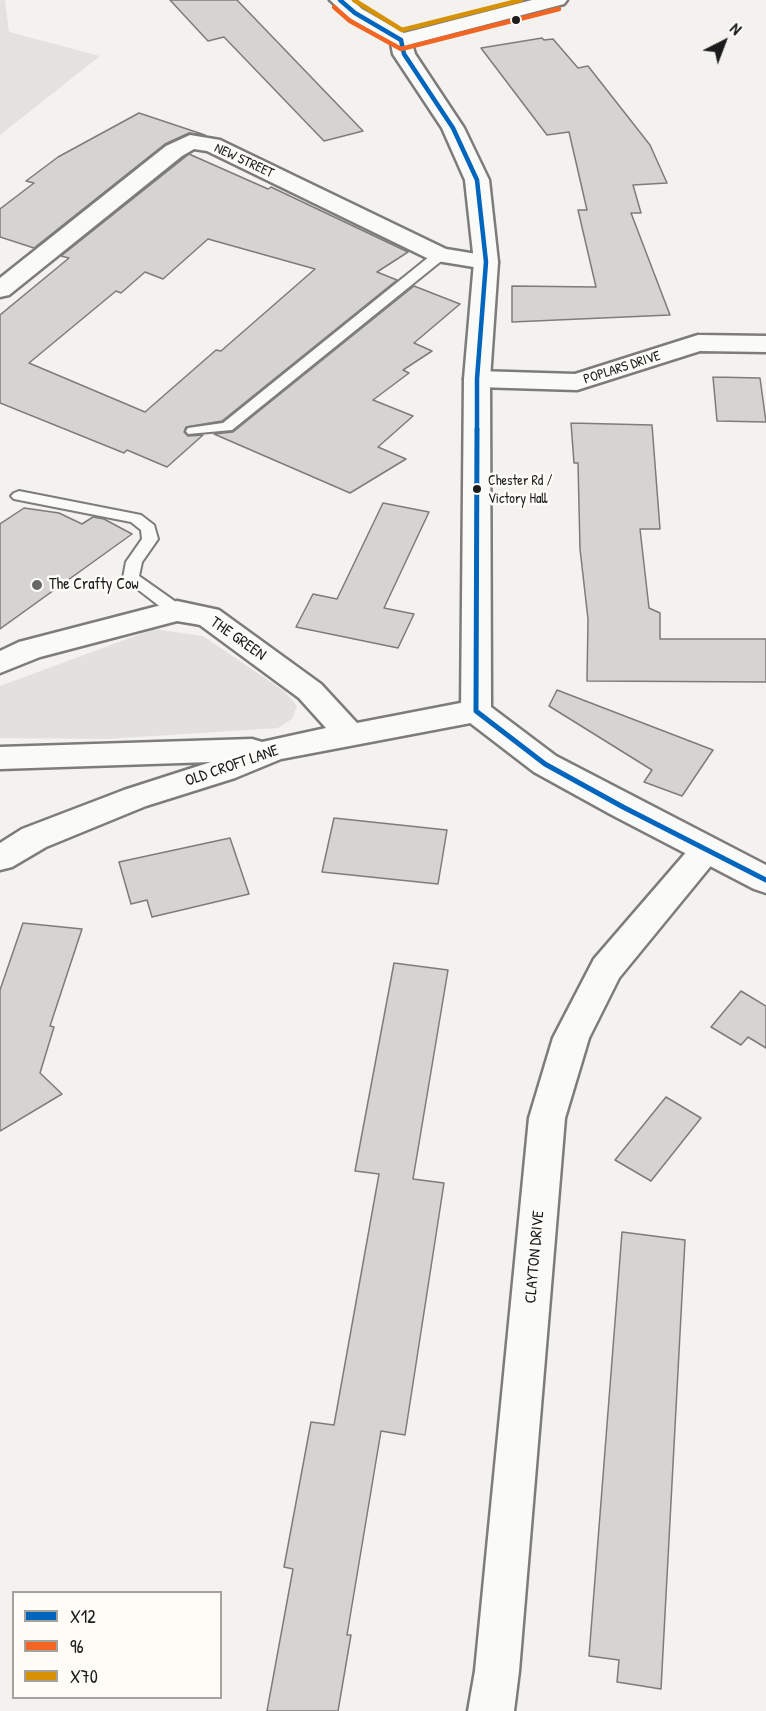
<!DOCTYPE html>
<style>
body{margin:0}
#map{position:relative;width:766px;height:1711px;overflow:hidden;background:#f3f2ef;font-family:"Patrick Hand",sans-serif}
canvas{display:block}
.legend{position:absolute;left:12px;top:1591px;width:210px;height:108px;box-sizing:border-box;background:#fdfcf7;border:2px solid #a3a29f;margin:0;padding:8px 10px;list-style:none;font-size:18px;color:#1c1c1c}
.legend li{display:flex;align-items:center;gap:12px;height:30px}
.legend b{width:30px;border:2px solid #a3a29f}
.north{position:absolute;left:694px;top:12px;width:60px;height:60px;-webkit-text-stroke:4px #fdfcf7;paint-order:stroke;rotate:42deg;font-size:16px;font-weight:700;line-height:24px;text-align:center;color:#1c1c1c}
.north::after{content:'';display:block;margin:auto;width:21px;height:27px;background:#1c1c1c;clip-path:polygon(50% 0,100% 100%,50% 72%,0 100%)}
</style>
<div id="map">
<canvas width="766" height="1711"></canvas>
<ul class="legend">
<li><b style="height:8px;background:#0065bd"></b>X12</li>
<li><b style="height:8px;background:#f26522"></b>96</li>
<li><b style="height:8px;background:#d69104"></b>X70</li>
</ul>
<div class="north">N</div>
</div>
<script>
const g = document.querySelector('canvas').getContext('2d');
g.lineJoin = 'round';
function fillPath(path, color) { g.fillStyle = color; g.fill(path, 'evenodd'); }
const toPath = rows => new Path2D(rows.map(r => 'M' + r).join(''));
function trace(path, color, width, dash) { g.strokeStyle = color; g.lineWidth = width; g.lineCap = dash ? 'butt' : 'round'; g.setLineDash(dash || []); g.stroke(path); }
function drawText(font, color, halo, rows, align = 'center') {
  g.font = font + ' "Patrick Hand",sans-serif'; g.lineWidth = 5; g.setLineDash([]); g.textBaseline = 'middle'; g.strokeStyle = halo; g.fillStyle = color; for (const [text, x, y, turn = 0] of rows) {
    g.save(); g.translate(x, y); g.rotate((+turn || 0) * Math.PI / 180); g.textAlign = isNaN(turn) ? turn : align; if (halo) g.strokeText(text, 0, 0); g.fillText(text, 0, 0); g.restore();
  }
}
fillPath(toPath([
 [0,0,5,0,9,32,100,56,0,135]
]), '#e3e2de');
fillPath(toPath([
 [154,629,203,636,284,691,297,706,292,719,278,728,170,735,107,739,0,738,0,686]
]), '#e2e1dd');
const building = toPath([
 [170,0,237,0,363,131,324,141,224,37,208,41,170,0],
 [542,38,544,40,553,39,578,68,588,66,650,145,667,183,633,185,641,213,631,213,670,315,512,322,512,286,596,287,578,210,587,210,569,132,547,135,481,48,542,38],
 [139,113,205,135,189,133,165,144,34,248,0,237,0,209,34,183,26,181,58,157,139,113],
 [189,154,268,189,271,187,408,252,377,272,397,280,222,421,186,427,184,432,188,436,203,435,167,467,127,450,124,453,0,403,0,315,69,258,61,256,189,154],
 [208,239,315,269,221,351,216,350,145,412,29,363,116,291,121,293,145,272,163,279,208,239],
 [414,286,460,304,414,343,432,351,403,370,409,373,373,400,413,416,378,447,406,459,350,493,214,434,233,432,414,286],
 [713,377,760,378,766,422,717,421,713,377],
 [571,423,652,425,660,529,640,529,649,608,660,613,660,639,766,639,766,682,587,681,588,619,580,549,578,463,574,463,571,423],
 [383,503,429,512,384,608,414,614,398,648,296,627,313,594,337,599,383,503],
 [24,508,59,513,82,524,93,517,104,519,132,534,0,629,0,524,24,508],
 [557,690,713,750,682,796,644,782,652,770,549,706,557,690],
 [334,818,447,830,438,884,322,872,334,818],
 [230,838,249,894,152,917,147,900,131,904,119,862,230,838],
 [23,923,82,929,50,1026,54,1027,40,1073,62,1094,0,1131,0,990,23,923],
 [394,963,448,970,413,1179,444,1183,405,1435,381,1431,347,1635,351,1635,338,1711,267,1711,293,1569,284,1567,311,1422,334,1425,379,1174,355,1171,394,963],
 [741,991,766,1006,766,1048,748,1037,741,1045,711,1027,741,991],
 [666,1097,701,1118,651,1181,615,1160,666,1097],
 [622,1232,685,1240,661,1689,617,1682,619,1660,589,1656,622,1232]
]);
fillPath(building, '#d5d4d2');
trace(building, '#7d7c7b', 1.5);
const lane = toPath([
 [440,251,447,255,445,258,232,430,188,434,186,431,188,428,223,423,435,252,440,251],
 [19,491,141,515,154,525,158,539,142,562,139,576,183,607,185,611,183,615,171,615,123,578,126,562,142,539,141,530,131,522,14,499,11,496,14,493,19,491]
]);
const street = toPath([
 [190,135,220,140,446,249,495,257,498,262,495,267,486,269,431,260,207,151,194,149,182,156,9,295,0,297,0,278,166,146,190,135],
 [698,335,766,336,766,352,700,351,577,390,477,387,468,385,464,379,468,373,477,371,575,374,698,335],
 [177,601,219,610,321,684,357,723,476,700,487,703,491,711,487,719,476,722,281,759,235,778,146,806,46,847,12,867,0,870,0,843,22,829,124,790,211,762,0,769,0,747,252,739,262,742,326,728,299,698,200,625,195,624,177,621,40,657,0,673,0,651,19,642,177,601],
 [707,839,719,842,723,851,619,978,589,1038,565,1118,519,1671,514,1711,468,1711,475,1671,529,1118,553,1038,594,959,695,842,707,839]
]);
const secondary = toPath([
 [330,0,352,0,362,9,404,33,532,0,567,0,564,4,412,44,415,54,464,128,489,180,498,262,490,379,491,707,556,756,766,865,766,893,754,889,612,815,534,772,465,719,461,711,464,379,474,262,465,180,442,128,393,54,391,43,348,17,330,0]
]);
trace(lane, '#7d7c7b', 4);
trace(street, '#7d7c7b', 5);
trace(secondary, '#7d7c7b', 5);
fillPath(lane, '#fafaf8');
fillPath(street, '#fafaf8');
fillPath(secondary, '#fafaf8');
trace(toPath([
 [340,0,355,13,401,40,404,54,453,128,477,180,486,262,477,379,477,430]
]), '#0065bd', 4.5);
trace(toPath([
 [477,429,476,711,545,764,623,807,766,880]
]), '#0065bd', 5);
trace(toPath([
 [334,7,350,21,401,49,559,9]
]), '#f26522', 4.5);
trace(toPath([
 [354,0,402,30,521,0]
]), '#d69104', 4.5);
for (const [x, y, r, color] of [
 [516,20,5,"#1c1c1c"],
 [477,489,5,"#1c1c1c"],
 [37,585,6,"#676766"]
]) { const dot = new Path2D(); dot.arc(x, y, r, 0, 2 * Math.PI); g.fillStyle = color; g.fill(dot); trace(dot, '#fdfcf7', 2); }
drawText('14px', '#1c1c1c', '#fdfcf7', [
 ["NEW STREET",244,161,25],
 ["POPLARS DRIVE",622,368,-18]
]);
drawText('14px', '#1c1c1c', '#fdfcf7', [
 ["Chester Rd /",488,481],
 ["Victory Hall",488,499]
], 'left');
drawText('16px', '#1c1c1c', '#fdfcf7', [
 ["The Crafty Cow",49,585]
], 'left');
drawText('16px', '#1c1c1c', '#fdfcf7', [
 ["THE GREEN",238,639,35],
 ["OLD CROFT LANE",232,766,-19],
 ["CLAYTON DRIVE",535,1257,-85]
]);
</script>
